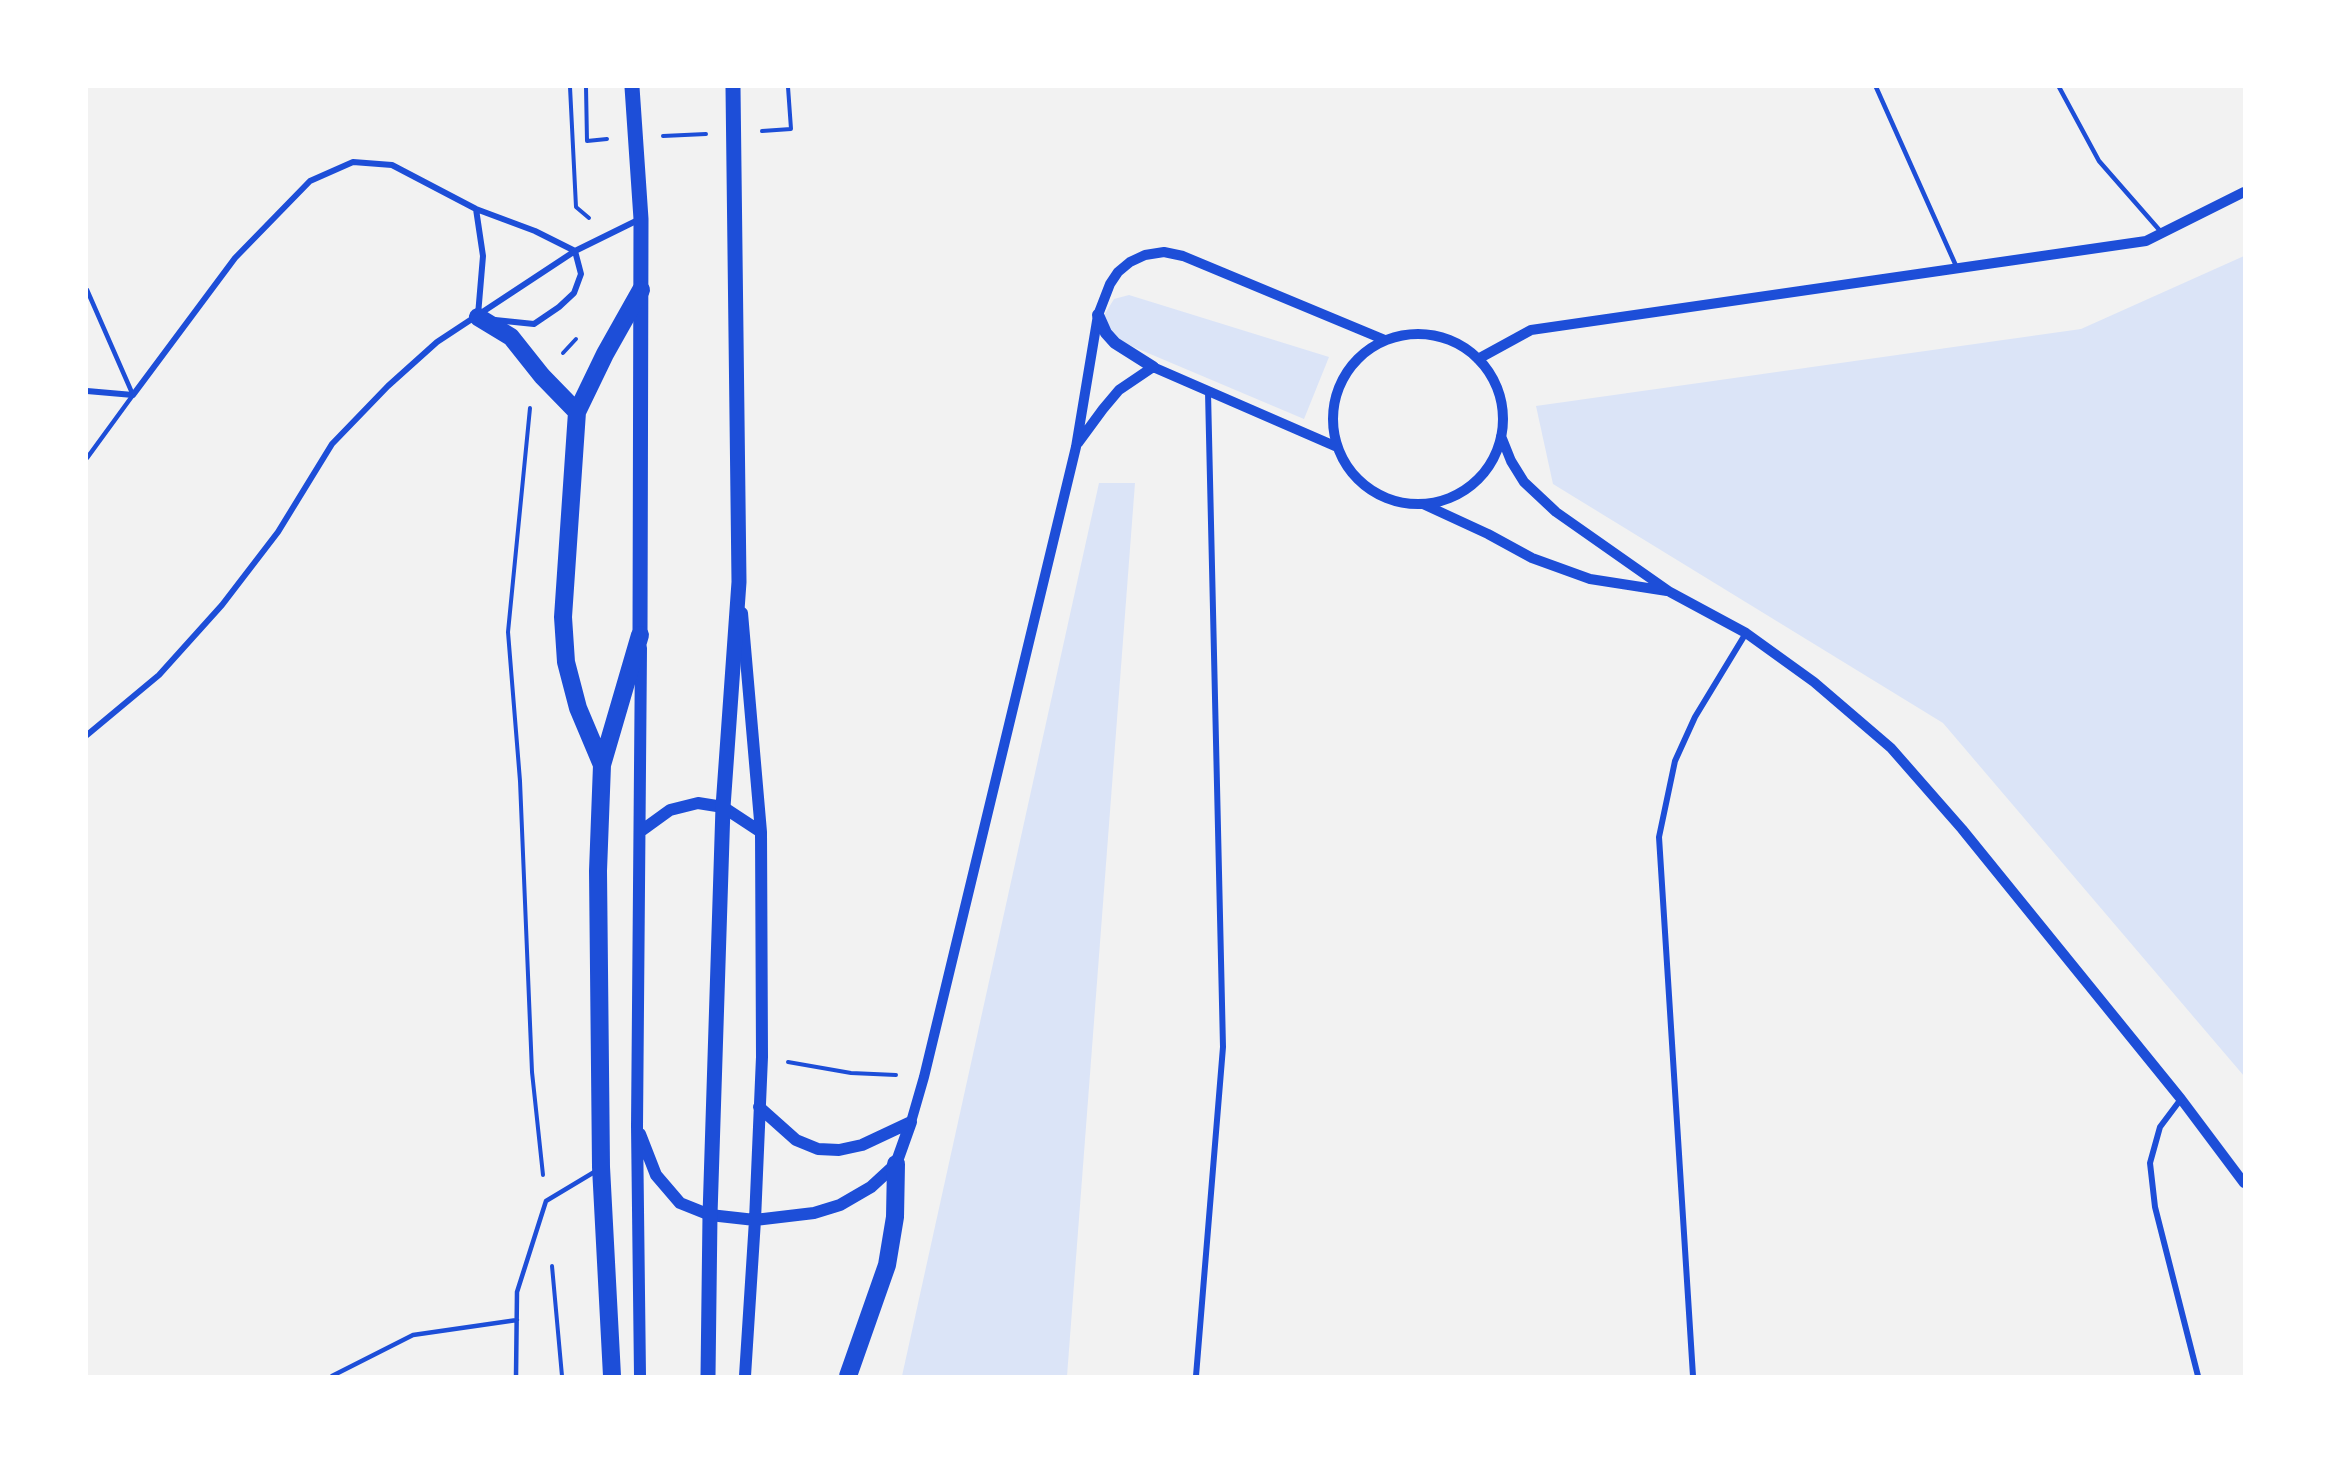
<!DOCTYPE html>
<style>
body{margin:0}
#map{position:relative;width:2331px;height:1463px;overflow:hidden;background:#f2f2f2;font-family:"Public Sans",sans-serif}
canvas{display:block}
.frame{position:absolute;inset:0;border:88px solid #fff;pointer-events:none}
</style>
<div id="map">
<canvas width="2331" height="1463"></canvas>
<div class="frame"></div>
</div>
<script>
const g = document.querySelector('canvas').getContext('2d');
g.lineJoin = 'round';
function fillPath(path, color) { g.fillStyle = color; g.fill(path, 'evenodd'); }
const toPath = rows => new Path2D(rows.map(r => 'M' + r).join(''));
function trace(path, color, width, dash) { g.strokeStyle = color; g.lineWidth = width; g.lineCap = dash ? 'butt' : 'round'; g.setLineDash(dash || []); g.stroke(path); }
fillPath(toPath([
 [2244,256,2244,1076,1943,723,1553,484,1536,406,2081,329],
 [1129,295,1329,357,1304,419,1110,337,1103,317,1114,299],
 [1099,483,1135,483,1067,1376,902,1376]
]), '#dbe4f7');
trace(toPath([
 [570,87,576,207,589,218],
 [586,87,587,141,607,139],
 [762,131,791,129,788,87],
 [663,136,706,134],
 [563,353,576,339],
 [530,408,508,632,520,781,532,1072,543,1175],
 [788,1062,851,1073,896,1075],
 [552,1266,562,1376]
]), '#1d4ed8', 4);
trace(toPath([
 [1876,87,1957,268],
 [2059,87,2099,161,2162,233],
 [87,290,133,395,87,458],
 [332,1376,413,1335,517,1320],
 [516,1376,517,1292,546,1201,596,1171]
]), '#1d4ed8', 4.5);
trace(toPath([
 [476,209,483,256,478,315],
 [87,391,133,395,235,258,310,181,353,162,392,165,476,209,535,231,575,251,581,274,574,293,559,307,534,324,495,320],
 [87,735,159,675,222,605,278,532,332,444,388,386,437,342,575,251,640,219],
 [2181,1099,2160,1127,2150,1163,2155,1207,2198,1376],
 [1196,1376,1223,1047,1208,392],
 [1693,1376,1659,837,1675,761,1695,717,1746,633]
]), '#1d4ed8', 6);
trace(toPath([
 '1333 419a85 85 0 1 1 170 0a85 85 0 1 1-170 0Z',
 [1478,359,1531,330,2146,241,2244,192],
 [1501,436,1511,461,1524,482,1556,512,1670,592,1746,633,1814,682,1891,748,1962,829,2181,1099,2244,1183],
 [1078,443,1103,409,1119,390,1153,367,1337,447],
 [1423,504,1488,534,1532,558,1590,579,1667,591],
 [911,1122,924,1077,1076,447,1098,315,1110,284,1118,272,1130,262,1145,255,1164,252,1183,256,1385,340]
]), '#1d4ed8', 10);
trace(toPath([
 [1098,315,1106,333,1115,343,1153,367],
 [742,613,761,832,762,1057,755,1220,745,1376],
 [641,831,670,810,698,803,723,807,761,832],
 [759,1107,796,1140,818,1149,839,1150,862,1145,911,1122],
 [640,1134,656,1175,680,1203,710,1215,755,1220,814,1213,840,1205,871,1187,896,1164,911,1122],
 [640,1376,637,1126,641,648]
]), '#1d4ed8', 12);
trace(toPath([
 [632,87,641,219,640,635],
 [708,1376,710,1215,723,807,739,582,733,87]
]), '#1d4ed8', 15);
trace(toPath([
 [478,317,511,337,542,376,577,412,563,617,566,662,578,708,602,765],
 [577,412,605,354,641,290],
 [612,1376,601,1167,598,871,602,765,640,635],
 [848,1376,887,1265,895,1217,896,1164]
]), '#1d4ed8', 18);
</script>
